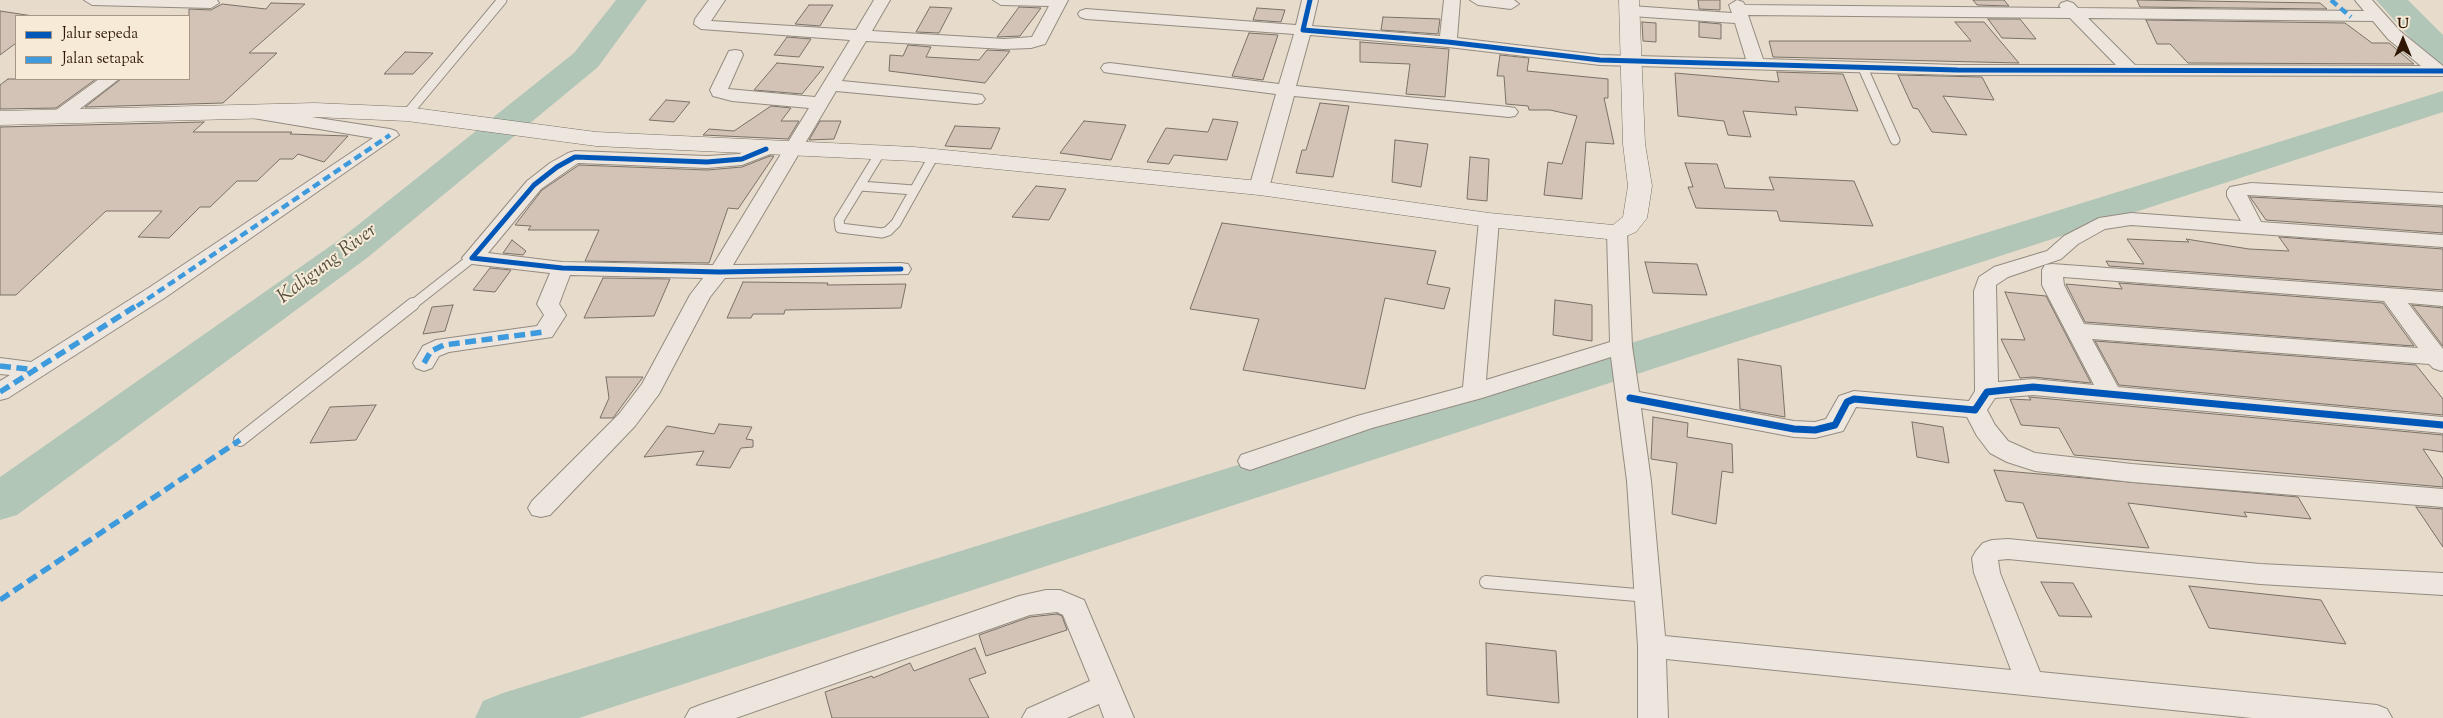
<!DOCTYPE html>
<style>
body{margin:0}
#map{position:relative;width:2443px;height:718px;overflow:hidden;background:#e7dccc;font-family:"Sorts Mill Goudy",serif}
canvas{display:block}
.legend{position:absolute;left:15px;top:15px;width:175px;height:65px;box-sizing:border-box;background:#f7ead7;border:1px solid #a79683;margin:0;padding:6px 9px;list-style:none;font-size:15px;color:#2f1704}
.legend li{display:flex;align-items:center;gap:10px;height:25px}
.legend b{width:25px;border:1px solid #a79683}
.north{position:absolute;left:2378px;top:15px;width:50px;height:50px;-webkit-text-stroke:4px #f7ead7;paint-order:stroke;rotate:0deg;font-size:14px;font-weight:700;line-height:20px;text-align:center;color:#2f1704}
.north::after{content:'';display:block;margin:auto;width:18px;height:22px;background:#2f1704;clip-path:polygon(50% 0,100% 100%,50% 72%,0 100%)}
</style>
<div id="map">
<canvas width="2443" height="718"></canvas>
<ul class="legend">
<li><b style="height:6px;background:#0057b8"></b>Jalur sepeda</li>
<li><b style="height:6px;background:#3d9add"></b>Jalan setapak</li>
</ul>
<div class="north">U</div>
</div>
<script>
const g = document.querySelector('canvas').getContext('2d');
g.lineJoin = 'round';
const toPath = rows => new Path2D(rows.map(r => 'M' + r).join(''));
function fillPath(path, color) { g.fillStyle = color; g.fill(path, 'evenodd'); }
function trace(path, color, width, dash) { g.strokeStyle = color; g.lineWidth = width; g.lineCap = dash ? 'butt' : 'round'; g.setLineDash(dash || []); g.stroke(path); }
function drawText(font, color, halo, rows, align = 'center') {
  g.font = font + ' "Sorts Mill Goudy",serif'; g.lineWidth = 4; g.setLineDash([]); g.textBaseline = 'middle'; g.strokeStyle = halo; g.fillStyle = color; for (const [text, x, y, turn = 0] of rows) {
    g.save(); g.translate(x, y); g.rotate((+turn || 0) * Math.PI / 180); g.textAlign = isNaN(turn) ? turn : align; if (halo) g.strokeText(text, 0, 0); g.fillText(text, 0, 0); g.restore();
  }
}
fillPath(toPath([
 [616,0,647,0,598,67,367,258,17,515,0,520,0,477,339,240,574,53,616,0],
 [2376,0,2408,0,2443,35,2443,64,2431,61,2376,0],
 [2443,91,2443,112,579,718,475,718,483,701,503,693,2443,91]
]), '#b2c6b8');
const building = toPath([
 [1698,0,1720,0,1720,10,1699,9,1698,0],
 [1973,0,2004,0,2009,6,1977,5,1973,0],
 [2137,0,2320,3,2327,9,2140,7,2137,0],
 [271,3,305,4,249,53,277,53,223,103,85,107,121,79,189,79,189,9,211,10,222,4,266,9,271,3],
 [809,5,833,5,820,26,795,24,809,5],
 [930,7,952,8,939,33,916,32,930,7],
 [1019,7,1041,8,1020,36,997,37,1019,7],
 [1257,8,1285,10,1281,22,1253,20,1257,8],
 [0,11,33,16,16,16,16,43,0,55,0,11],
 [1383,17,1440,19,1438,34,1381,30,1383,17],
 [1988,19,2020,19,2036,39,2002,38,1988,19],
 [2146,20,2345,23,2372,43,2389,43,2414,64,2188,63,2170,44,2157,44,2146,20],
 [1642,22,1656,23,1656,42,1643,41,1642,22],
 [1699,22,1721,24,1721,39,1699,37,1699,22],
 [1955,22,1984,22,2019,63,1773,57,1769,41,1971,41,1955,22],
 [1249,33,1278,35,1263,80,1232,76,1249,33],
 [787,37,811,39,799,57,774,55,787,37],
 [1360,42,1449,49,1445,97,1406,94,1410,64,1360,62,1360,42],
 [908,45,931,47,926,57,979,60,987,50,1010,51,985,83,889,71,890,55,903,56,908,45],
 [405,52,433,53,413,74,384,74,405,52],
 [1500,55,1529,58,1527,71,1608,79,1608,98,1604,98,1614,144,1586,142,1582,199,1544,195,1548,162,1562,164,1577,116,1550,110,1529,110,1528,106,1506,104,1504,76,1497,76,1500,55],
 [777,63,824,67,802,94,754,90,777,63],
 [1777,72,1843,74,1858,111,1795,107,1797,115,1743,111,1751,137,1728,135,1724,121,1678,116,1675,73,1779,82,1777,72],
 [1898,75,1982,77,1994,100,1943,96,1967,135,1932,132,1918,109,1913,108,1898,75],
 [8,79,96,79,56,108,0,109,0,85,8,79],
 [666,100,690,102,674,122,649,120,666,100],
 [1320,103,1349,106,1333,177,1296,173,1302,150,1306,150,1320,103],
 [771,106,791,108,781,121,799,121,788,139,703,135,709,129,734,131,771,106],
 [1213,119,1238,122,1227,160,1174,155,1169,164,1147,162,1166,128,1208,132,1213,119],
 [820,121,841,121,834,139,809,140,820,121],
 [1084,121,1126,125,1111,160,1060,153,1084,121],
 [204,122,193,132,292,132,290,134,348,136,324,162,298,154,293,159,280,159,257,181,237,181,210,207,200,207,169,238,138,237,162,211,106,211,16,295,0,295,0,127,204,122],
 [955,126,1000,128,991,149,945,146,955,126],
 [1395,140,1428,144,1421,187,1392,182,1395,140],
 [770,156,774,156,738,209,728,208,709,263,585,261,599,230,528,230,531,226,515,225,542,190,579,165,707,170,742,167,770,156],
 [1470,157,1489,159,1487,201,1467,199,1470,157],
 [1685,163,1717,164,1725,188,1774,190,1769,177,1854,181,1873,226,1780,221,1777,211,1696,208,1688,187,1693,187,1685,163],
 [1036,186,1066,189,1049,220,1012,217,1036,186],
 [2250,197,2443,207,2443,233,2266,220,2250,197],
 [1222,223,1436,251,1427,284,1450,288,1444,309,1385,298,1365,389,1243,370,1259,319,1190,309,1222,223],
 [2279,237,2443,249,2443,290,2109,266,2106,261,2144,264,2127,239,2189,242,2186,239,2249,249,2289,251,2279,237],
 [512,240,526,251,523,255,503,253,512,240],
 [1645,262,1697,264,1707,295,1653,293,1645,262],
 [490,268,511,270,495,292,473,290,490,268],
 [603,278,670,279,654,316,584,318,603,278],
 [743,282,828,283,827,285,906,284,901,308,785,310,784,314,753,314,751,318,727,318,743,282],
 [2119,283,2383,303,2414,346,2085,322,2066,284,2122,289,2119,283],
 [2005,292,2046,296,2091,383,2033,377,2020,378,2001,339,2025,340,2005,292],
 [1555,300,1592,305,1592,341,1553,335,1555,300],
 [453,305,445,331,423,334,432,307,453,305],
 [2412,305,2443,308,2443,346,2412,305],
 [2095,341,2416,365,2443,399,2443,415,2119,385,2095,341],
 [1738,359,1781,366,1785,417,1740,409,1738,359],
 [606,377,643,377,613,418,600,418,609,398,606,377],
 [2029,397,2443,435,2443,452,2423,449,2443,479,2443,487,2074,455,2059,428,2021,425,2010,399,2031,400,2029,397],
 [376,405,356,440,310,443,330,407,376,405],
 [1653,417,1688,423,1687,437,1732,444,1733,473,1722,471,1716,524,1672,514,1677,463,1651,459,1653,417],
 [1912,422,1943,427,1949,463,1917,457,1912,422],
 [719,424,752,427,746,439,753,440,753,447,741,448,730,468,696,465,704,451,644,457,667,426,714,434,719,424],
 [1994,470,2298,497,2311,519,2244,512,2247,517,2128,503,2149,548,2037,538,2023,503,2006,501,1994,470],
 [2416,507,2443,509,2443,547,2416,507],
 [2041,582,2073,583,2092,617,2059,616,2041,582],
 [2189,586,2321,600,2346,644,2209,628,2189,586],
 [1057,614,1062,616,1067,630,986,656,979,635,1030,617,1057,614],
 [1486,643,1556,651,1559,703,1487,695,1486,643],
 [975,648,986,673,969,679,989,718,832,718,825,692,872,676,873,678,910,663,914,671,975,648]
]);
fillPath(building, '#d3c3b7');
trace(building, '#7a7166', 1);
const laneFar1 = toPath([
 [1863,68,1895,140],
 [407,114,502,0],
 [880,153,839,220,840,228,882,233,888,231,896,223,933,157],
 [860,186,914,190],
 [411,306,472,258]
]);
const lane = toPath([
 [240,440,413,304],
 [1486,582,1648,596]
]);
const street = toPath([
 [84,0,217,0,219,3,211,8,92,5,84,0],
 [709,0,725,0,711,21,856,30,874,0,890,0,872,31,1004,39,1032,37,1049,6,1001,5,993,0,1068,0,1045,44,1031,48,1004,49,866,41,842,81,976,94,982,95,985,99,982,103,976,104,836,91,733,265,901,263,908,264,911,269,908,274,725,278,710,297,659,394,635,426,550,515,541,517,532,515,528,508,532,501,619,414,642,384,690,295,703,278,570,275,559,304,566,315,552,337,449,352,439,356,432,368,424,371,416,368,413,363,423,346,436,340,537,326,544,315,537,304,550,273,472,264,465,262,462,258,527,181,550,163,568,153,575,151,707,156,739,154,766,143,773,145,775,149,773,153,742,165,707,168,578,163,541,189,488,253,562,262,713,265,809,108,732,101,713,96,710,90,727,55,729,51,735,50,741,51,743,55,728,89,815,97,850,40,701,29,694,24,695,19,709,0],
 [1302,0,1318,0,1312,26,1440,36,1444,0,1460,0,1457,38,1600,55,1746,59,1735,23,1631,16,1625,14,1623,11,1625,8,1631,6,1732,13,1729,5,1737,0,1743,2,1745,5,2061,8,2059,6,2061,3,2067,1,2073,3,2078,8,2364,11,2355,0,2372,0,2400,31,2443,66,2443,76,1957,75,1600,65,1448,47,1310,35,1296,86,1509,107,1515,108,1518,112,1515,116,1509,117,1294,96,1269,188,1266,192,1259,194,1252,192,1249,188,1276,94,1110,73,1104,72,1101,68,1104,64,1110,63,1279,84,1294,34,1086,19,1080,17,1078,14,1080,11,1086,9,1296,25,1302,0],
 [1748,15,2070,18,2116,65,1957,65,1763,59,1748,15],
 [2088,18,2373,21,2388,39,2421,66,2135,65,2088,18],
 [1470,0,1514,0,1519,4,1511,9,1478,5,1470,0],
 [99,79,119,79,64,121,52,121,49,117,52,113,99,79],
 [253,108,390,129,396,131,399,135,166,297,44,375,8,398,0,400,0,381,10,375,0,374,0,358,31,362,150,287,373,138,247,117,244,113,247,109,253,108],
 [2251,183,2443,193,2443,205,2247,195,2261,222,2443,235,2443,247,2131,225,2105,229,2078,244,2061,259,2008,277,1996,285,1998,382,2033,379,2094,385,2042,285,2042,270,2045,265,2052,264,2443,292,2443,306,2408,303,2443,349,2443,370,2441,371,2433,368,2429,364,2092,339,2118,387,2443,417,2443,433,2033,395,1995,398,1987,410,1995,425,2008,441,2035,453,2132,464,2443,489,2443,507,2132,482,2035,471,2007,462,1990,453,1977,436,1967,417,1856,407,1843,431,1815,438,1794,437,1641,408,1651,481,1665,636,2011,670,1974,573,1972,558,1976,551,1983,543,1992,540,2008,539,2260,564,2443,573,2443,595,2260,584,2008,559,1998,560,2000,573,2040,672,2377,705,2387,709,2392,718,2252,718,1666,659,1668,718,1638,718,1638,646,1627,481,1611,357,1482,398,1372,428,1250,470,1241,467,1238,461,1241,455,1357,416,1463,387,1479,220,1482,216,1489,214,1496,216,1499,220,1486,380,1610,342,1607,233,1610,229,1617,227,1624,229,1627,233,1632,346,1639,392,1794,421,1815,422,1826,419,1839,396,1854,391,1969,401,1975,391,1974,291,1979,277,1994,267,2047,251,2064,236,2099,218,2131,213,2241,221,2227,196,2227,191,2230,187,2251,183],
 [2063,277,2384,301,2418,348,2084,324,2064,285,2063,277],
 [1046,590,1060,590,1084,600,1134,718,1104,718,1099,704,1067,718,1022,718,1027,709,1090,681,1063,615,1057,612,1030,615,736,718,685,718,690,709,700,705,1019,596,1046,590]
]);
const secondary = toPath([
 [1619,0,1639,0,1645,144,1652,186,1647,218,1636,232,1617,240,1489,227,1259,195,1159,185,914,161,596,146,407,121,315,117,0,125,0,111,315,103,407,107,596,132,914,147,1159,171,1259,181,1489,213,1613,225,1623,217,1628,186,1623,144,1619,0]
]);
trace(laneFar1, '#948b80', 11);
trace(lane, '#948b80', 14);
trace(street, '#948b80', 2);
trace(secondary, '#7a7166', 1);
trace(laneFar1, '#ece6de', 9);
trace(lane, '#ece6de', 12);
fillPath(street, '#ece6de');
fillPath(secondary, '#ece6de');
trace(toPath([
 [2331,0,2351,17],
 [137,306,390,135]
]), '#3d9add', 4.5, [8, 4.5]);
trace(toPath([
 [424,363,431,351,444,345,544,332],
 [0,366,36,370],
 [0,392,139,304],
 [0,600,240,440]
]), '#3d9add', 5.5, [11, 5.5]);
trace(toPath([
 [1310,0,1303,30,1448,42,1600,60,1957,70,2443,71],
 [766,149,742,159,707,162,575,157,557,167,534,185,472,258,562,268,719,272,901,269]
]), '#0057b8', 5);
trace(toPath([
 [1630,398,1794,429,1815,430,1835,425,1847,402,1854,399,1975,410,1987,392,2033,387,2443,425]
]), '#0057b8', 7);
drawText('italic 20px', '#555140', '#f7ead7', [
 ["Kaligung River",328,265,-37]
]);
</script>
